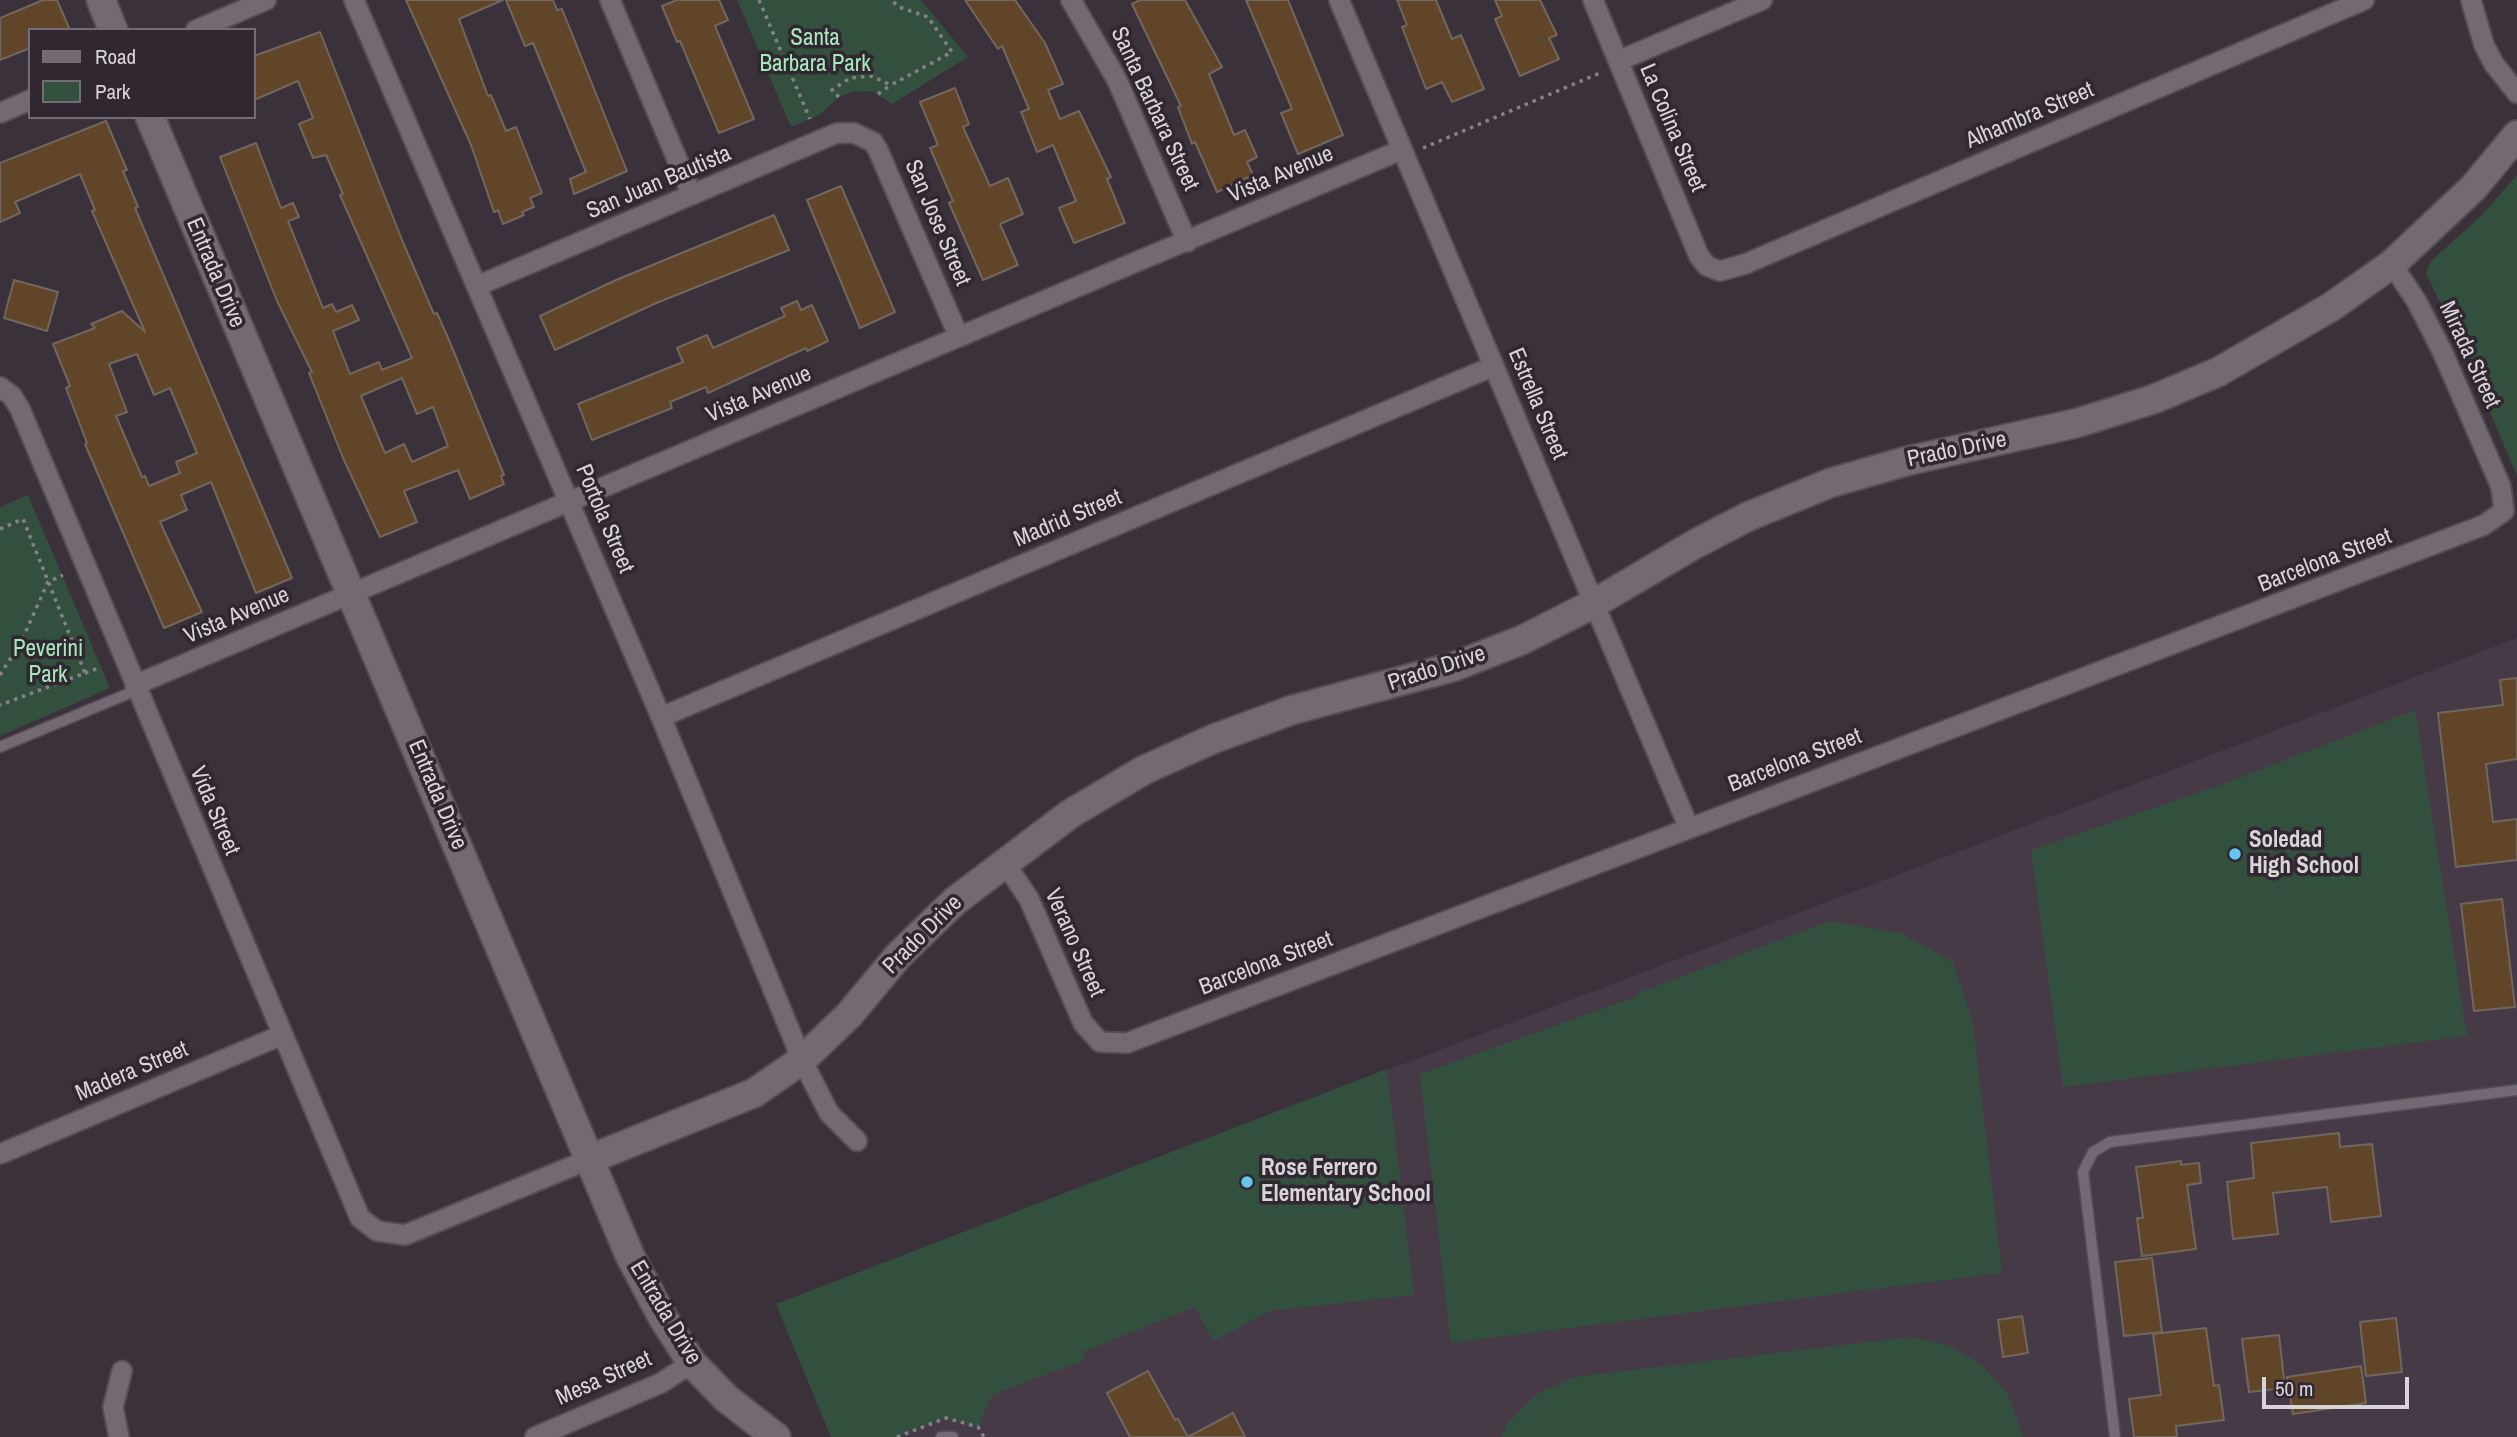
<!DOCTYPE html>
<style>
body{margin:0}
#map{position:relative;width:2517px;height:1437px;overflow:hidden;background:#3a313a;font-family:"Archivo Narrow",sans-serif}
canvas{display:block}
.legend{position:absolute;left:28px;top:28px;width:228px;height:91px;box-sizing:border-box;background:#302730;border:2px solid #746c74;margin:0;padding:9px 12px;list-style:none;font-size:21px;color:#d9d4d9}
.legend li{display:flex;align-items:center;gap:14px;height:35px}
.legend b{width:35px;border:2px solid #746c74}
.scale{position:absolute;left:2262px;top:1377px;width:147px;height:32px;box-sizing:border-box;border:4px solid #d9d4d9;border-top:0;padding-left:9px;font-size:21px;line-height:24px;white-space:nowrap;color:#d9d4d9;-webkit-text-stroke:5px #302730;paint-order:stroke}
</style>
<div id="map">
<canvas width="2517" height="1437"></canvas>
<ul class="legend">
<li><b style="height:9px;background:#726972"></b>Road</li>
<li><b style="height:19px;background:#33503e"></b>Park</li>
</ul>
<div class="scale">50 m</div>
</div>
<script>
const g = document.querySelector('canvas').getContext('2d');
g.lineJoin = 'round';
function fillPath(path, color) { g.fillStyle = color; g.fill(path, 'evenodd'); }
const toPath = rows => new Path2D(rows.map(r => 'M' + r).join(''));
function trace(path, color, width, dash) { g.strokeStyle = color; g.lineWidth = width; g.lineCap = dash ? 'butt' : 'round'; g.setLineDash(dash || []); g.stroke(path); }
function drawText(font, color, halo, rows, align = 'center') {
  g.font = font + ' "Archivo Narrow",sans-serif'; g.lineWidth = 7; g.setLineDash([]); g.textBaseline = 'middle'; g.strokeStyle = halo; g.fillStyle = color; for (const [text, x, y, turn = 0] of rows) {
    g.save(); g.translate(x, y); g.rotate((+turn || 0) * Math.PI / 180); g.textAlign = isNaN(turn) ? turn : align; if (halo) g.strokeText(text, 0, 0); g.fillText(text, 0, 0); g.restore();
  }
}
fillPath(toPath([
 [2517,638,2517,1437,831,1437,776,1304]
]), '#473a47');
fillPath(toPath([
 [737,0,921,0,968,57,892,104,872,91,852,92,839,97,819,115,791,127],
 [2517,175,2517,476,2471,367,2426,273,2431,261,2481,216],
 [28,495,110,688,0,736,0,507],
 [2415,710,2467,1036,2063,1087,2031,850,2215,787],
 [1830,921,1900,933,1953,962,1973,1024,2002,1273,1451,1343,1420,1074,1638,996,1638,993],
 [1387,1069,1414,1295,1270,1311,1213,1341,1195,1307,1082,1352,1085,1360,992,1395,978,1427,946,1418,897,1437,831,1437,776,1304],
 [1910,1337,1948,1345,1982,1365,2008,1395,2023,1437,1501,1437,1508,1422,1538,1393,1574,1377]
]), '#33503e');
const building = toPath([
 [43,0,57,0,70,30,30,30,30,48,0,60,0,18,43,0],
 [406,0,503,0,459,19,488,96,491,95,506,131,516,127,542,193,530,198,534,207,522,212,524,215,503,224,498,210,494,212,471,145,406,0],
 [506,0,553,0,557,10,562,9,627,171,574,194,570,179,586,172,533,43,525,46,506,0],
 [677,0,719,0,728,20,715,26,754,119,719,133,680,41,677,42,662,6,677,0],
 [965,0,1015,0,1045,43,1063,84,1048,90,1060,119,1079,111,1111,177,1107,179,1125,223,1074,243,1059,208,1076,201,1053,145,1037,152,1021,112,1029,109,1002,46,998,49,965,0],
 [1140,0,1185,0,1222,67,1209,74,1234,135,1245,130,1257,157,1247,162,1253,175,1217,192,1195,142,1192,144,1178,107,1181,106,1132,4,1140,0],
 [1246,0,1288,0,1343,135,1298,154,1281,113,1292,109,1246,0],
 [1397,0,1436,0,1452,39,1461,35,1484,89,1452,102,1442,82,1426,89,1402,27,1407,25,1397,0],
 [1495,0,1540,0,1557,35,1549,38,1559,59,1520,76,1495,19,1502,16,1495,0],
 [320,32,402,240,430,305,434,314,437,313,449,340,504,475,501,476,504,484,470,499,458,470,404,491,417,522,380,537,343,458,309,373,312,372,277,301,220,157,256,143,281,208,293,203,299,217,288,221,323,308,332,304,336,312,352,305,359,320,333,331,350,374,379,362,382,370,412,358,340,195,343,194,326,155,313,158,299,124,313,118,298,81,254,100,254,56,320,32],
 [402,378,417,414,433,407,448,446,412,462,404,444,385,453,361,396,402,378],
 [955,88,969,124,963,127,990,186,1008,178,1023,214,1000,224,1018,265,983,280,949,203,953,201,930,148,938,145,920,102,955,88],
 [106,121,127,170,123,171,138,207,135,208,292,578,256,593,211,482,181,495,187,510,160,522,202,612,164,628,85,444,87,443,66,388,70,386,53,344,95,328,91,324,122,311,145,332,92,211,95,210,80,174,15,202,20,213,0,222,0,163,106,121],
 [137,354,154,395,170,388,197,453,176,462,180,473,149,486,145,476,142,477,116,416,127,412,109,364,137,354],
 [841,186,895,312,860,328,807,200,841,186],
 [774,215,789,250,654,304,555,350,540,316,616,280,774,215],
 [14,280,58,292,47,331,4,318,14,280],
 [797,301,801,310,812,305,828,341,807,351,806,348,708,393,706,387,670,402,672,408,592,440,578,404,683,362,677,348,707,335,713,348,785,316,781,308,797,301],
 [2517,678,2517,759,2486,764,2493,822,2517,819,2517,860,2456,867,2438,713,2503,705,2500,680,2517,678],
 [2502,899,2515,1007,2474,1011,2461,904,2502,899],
 [2339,1133,2340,1147,2372,1144,2381,1216,2331,1222,2327,1187,2273,1193,2278,1234,2233,1239,2227,1182,2254,1178,2251,1143,2339,1133],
 [2181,1161,2181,1165,2199,1163,2201,1183,2187,1185,2196,1249,2142,1256,2137,1218,2143,1218,2136,1167,2181,1161],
 [2152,1258,2162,1332,2124,1336,2115,1262,2152,1258],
 [2022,1316,2028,1353,2003,1357,1998,1320,2022,1316],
 [2396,1318,2402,1372,2366,1376,2360,1322,2396,1318],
 [2206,1328,2214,1386,2219,1385,2224,1420,2176,1426,2177,1437,2134,1437,2129,1399,2161,1395,2153,1334,2206,1328],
 [2279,1335,2285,1388,2249,1392,2242,1339,2279,1335],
 [2361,1366,2366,1403,2293,1414,2287,1377,2361,1366],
 [1148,1371,1175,1420,1178,1419,1188,1437,1233,1413,1245,1437,1130,1437,1107,1393,1148,1371]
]);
fillPath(building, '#614528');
trace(building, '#71675e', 2);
const lane = toPath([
 [0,747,137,690],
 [941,1437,953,1437],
 [2115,1437,2083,1172,2093,1152,2110,1142,2517,1090]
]);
const street = toPath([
 [354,0,661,717,802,1060,829,1113,857,1141],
 [610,0,692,195],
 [1071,0,1117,80,1187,242],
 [1339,0,1689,828],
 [1593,0,1699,256,1707,266,1720,271,1745,264,2364,0],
 [2471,0,2484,45,2494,64,2517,93],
 [196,30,266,0],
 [1618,61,1762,0],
 [0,113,30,100],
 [477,286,837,133,854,133,873,142,878,150,959,337],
 [0,387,12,396,20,409,360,1218,377,1231,405,1235,590,1159],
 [135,685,1401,150],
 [661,717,1494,366],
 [1005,863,1029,899,1083,1023,1100,1042,1127,1043,2484,525,2504,511,2501,487,2443,353,2417,302,2392,264],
 [0,1154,282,1035],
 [119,1437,113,1407,122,1371],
 [535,1437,661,1383,692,1363]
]);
const secondary = toPath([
 [101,0,113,30],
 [150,117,630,1256,663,1318,692,1363,726,1398,776,1437],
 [590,1159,754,1093,802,1060,849,1015,899,955,955,901,1070,814,1144,770,1213,739,1292,710,1453,667,1522,640,1595,603,1695,544,1747,517,1830,483,1907,461,2077,423,2154,399,2218,372,2331,307,2392,264,2474,187,2517,135]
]);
trace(lane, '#554d55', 13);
trace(street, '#554d55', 23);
trace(secondary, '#554d55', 32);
trace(toPath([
 [759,0,810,119],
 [878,94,891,85],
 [839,97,832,90,850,78,871,76,891,85,952,52,928,17,899,7,891,0],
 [1423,148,1600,73],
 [0,529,23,519,85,673,0,705],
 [85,673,101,667],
 [0,675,21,642,48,582,63,575],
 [897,1437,946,1418,978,1427,984,1437]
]), '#878087', 3.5, [3.5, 5]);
trace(lane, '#726972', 10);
trace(street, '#726972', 19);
trace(secondary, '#726972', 28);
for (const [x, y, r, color] of [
 [2235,854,7,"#66c4ef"],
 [1247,1182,7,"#66c4ef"]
]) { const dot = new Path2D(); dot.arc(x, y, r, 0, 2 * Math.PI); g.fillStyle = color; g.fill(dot); trace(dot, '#302730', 2.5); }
drawText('23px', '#a7e8be', '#302730', [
 ["Santa",815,39],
 ["Barbara Park",815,65],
 ["Peverini",48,650],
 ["Park",48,676]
]);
drawText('23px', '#d9d4d9', '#302730', [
 ["Santa Barbara Street",1154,109,65],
 ["Alhambra Street",2030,116,-23],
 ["La Colina Street",1672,128,67],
 ["Vista Avenue",1281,175,-23],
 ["San Juan Bautista",659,183,-23],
 ["San Jose Street",937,223,67],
 ["Entrada Drive",215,273,67],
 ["Mirada Street",2469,355,65],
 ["Vista Avenue",759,395,-23],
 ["Estrella Street",1537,404,67],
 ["Prado Drive",1957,450,-12],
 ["Portola Street",604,519,67],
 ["Madrid Street",1068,519,-23],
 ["Barcelona Street",2325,561,-21],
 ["Vista Avenue",237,616,-23],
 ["Prado Drive",1437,669,-18],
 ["Barcelona Street",1795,761,-21],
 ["Entrada Drive",437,795,67],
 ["Vida Street",214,811,67],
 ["Prado Drive",923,935,-45],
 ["Verano Street",1074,943,66],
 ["Barcelona Street",1266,964,-21],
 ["Madera Street",132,1072,-23],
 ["Entrada Drive",665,1313,59],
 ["Mesa Street",604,1379,-24]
]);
drawText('bold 23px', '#d9d4d9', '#302730', [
 ["Soledad",2249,841],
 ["High School",2249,867],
 ["Rose Ferrero",1261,1169],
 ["Elementary School",1261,1195]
], 'left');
</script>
